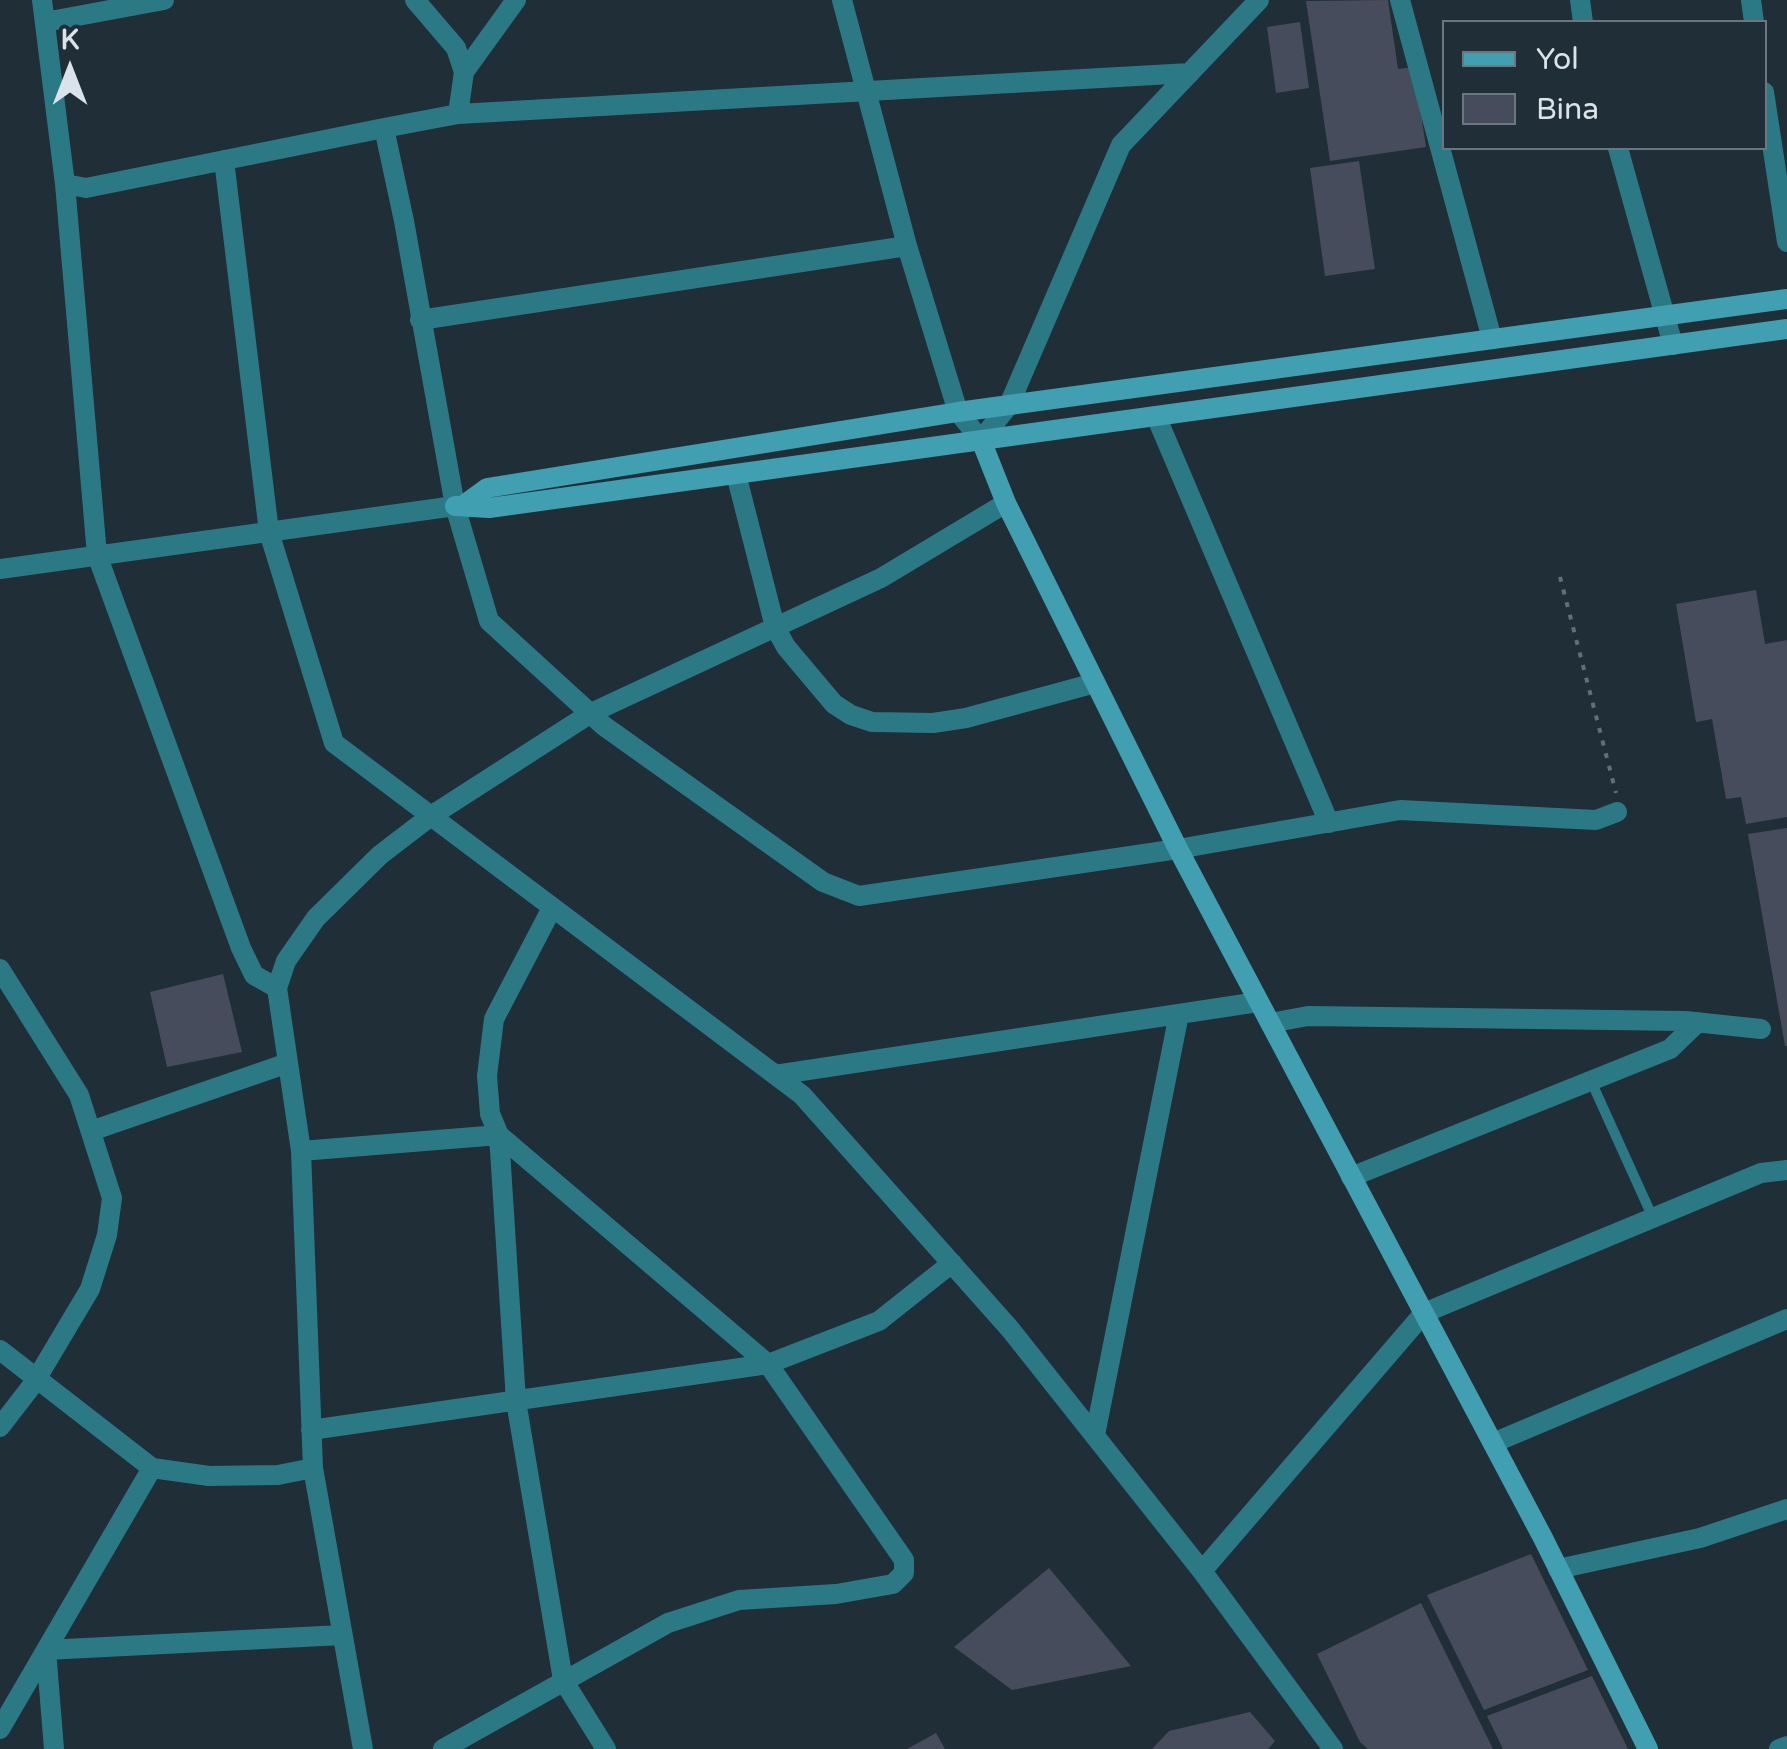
<!DOCTYPE html>
<style>
body{margin:0}
#map{position:relative;width:1787px;height:1749px;overflow:hidden;background:#202e37;font-family:"Varela Round",sans-serif}
canvas{display:block}
.legend{position:absolute;left:1442px;top:20px;width:325px;height:130px;box-sizing:border-box;background:#202e37;border:2px solid #6b767f;margin:0;padding:12px 18px;list-style:none;font-size:30px;color:#dbe3ea}
.legend li{display:flex;align-items:center;gap:20px;height:50px}
.legend b{width:50px;border:2px solid #6b767f}
.north{position:absolute;left:20px;top:20px;width:100px;height:100px;-webkit-text-stroke:8px #202e37;paint-order:stroke;rotate:0deg;font-size:28px;font-weight:700;line-height:40px;text-align:center;color:#dbe3ea}
.north::after{content:'';display:block;margin:auto;width:35px;height:45px;background:#dbe3ea;clip-path:polygon(50% 0,100% 100%,50% 72%,0 100%)}
</style>
<div id="map">
<canvas width="1787" height="1749"></canvas>
<ul class="legend">
<li><b style="height:12px;background:#40a0b1"></b>Yol</li>
<li><b style="height:28px;background:#464c5b"></b>Bina</li>
</ul>
<div class="north">K</div>
</div>
<script>
const g = document.querySelector('canvas').getContext('2d');
g.lineJoin = 'round';
function fillPath(path, color) { g.fillStyle = color; g.fill(path, 'evenodd'); }
const toPath = rows => new Path2D(rows.map(r => 'M' + r).join(''));
function trace(path, color, width, dash) { g.strokeStyle = color; g.lineWidth = width; g.lineCap = dash ? 'butt' : 'round'; g.setLineDash(dash || []); g.stroke(path); }
fillPath(toPath([
 [1388,0,1398,69,1414,67,1426,147,1330,161,1306,1],
 [1300,22,1309,88,1276,93,1267,27],
 [1359,161,1375,269,1325,276,1310,168],
 [1756,590,1765,644,1787,640,1787,817,1746,824,1741,797,1726,799,1712,719,1696,722,1676,604],
 [1787,828,1787,1046,1785,1046,1748,834],
 [223,974,242,1052,167,1067,150,992],
 [1531,1554,1588,1670,1484,1710,1427,1595],
 [1049,1568,1131,1666,1012,1690,954,1647],
 [1421,1603,1493,1749,1368,1749,1360,1742,1317,1654],
 [1592,1676,1628,1749,1503,1749,1487,1716],
 [1250,1712,1275,1741,1268,1749,1152,1749,1169,1731],
 [936,1733,945,1749,907,1749]
]), '#464c5b');
trace(toPath([
 [1560,577,1616,793]
]), '#636f77', 4, [5, 8]);
trace(toPath([
 [1591,1081,1653,1218]
]), '#2c7986', 10);
trace(toPath([
 [42,0,65,184,86,188,384,128,404,221,455,506,489,621,604,726,823,882,859,896,1178,849,1400,810,1596,820,1617,812],
 [415,0,456,48,464,72,458,114],
 [842,0,907,246,958,412,981,440,1009,405,1121,145,1259,0],
 [1400,0,1492,339],
 [1580,0,1583,22],
 [1751,0,1754,22],
 [45,22,164,0],
 [464,72,516,0],
 [1764,92,1787,242],
 [384,128,458,114,1190,73],
 [1618,148,1673,345],
 [224,160,269,532,334,743,802,1095,1010,1329,1202,1571,1333,1749],
 [65,184,97,555,241,948,254,975,277,988],
 [420,320,907,246],
 [1156,416,1329,823],
 [736,474,775,627,786,647,834,704,851,715,872,722,933,723,966,718,1095,683],
 [0,569,455,506],
 [0,969,79,1095,112,1198,107,1235,90,1289,34,1383,0,1427],
 [1270,1023,1308,1016,1685,1021,1761,1029],
 [775,1075,1258,1002],
 [91,1131,288,1063],
 [301,1151,499,1135,516,1401,563,1680,606,1749],
 [1351,1177,1670,1049,1698,1022],
 [0,1350,152,1468,209,1476,278,1475,313,1468],
 [311,1430,768,1364,879,1321,952,1263],
 [1095,1435,1179,1014],
 [1493,1443,1787,1319],
 [1558,1569,1700,1538,1787,1509],
 [1202,1571,1424,1313,1761,1173,1787,1170],
 [0,1729,152,1468],
 [54,1749,46,1650,342,1635],
 [363,1749,313,1468,301,1151,277,988,286,961,316,918,380,855,431,816,591,713,881,578,1006,503],
 [443,1749,668,1623,739,1600,836,1594,893,1584,904,1573,904,1560,768,1364,499,1135,490,1114,487,1076,494,1019,552,908],
 [1779,1749,1787,1746]
]), '#2c7986', 20);
trace(toPath([
 [981,440,1006,503,1178,849,1543,1538,1648,1749],
 [465,504,487,488,958,412,1787,299],
 [455,506,489,508,1787,329]
]), '#40a0b1', 20);
</script>
